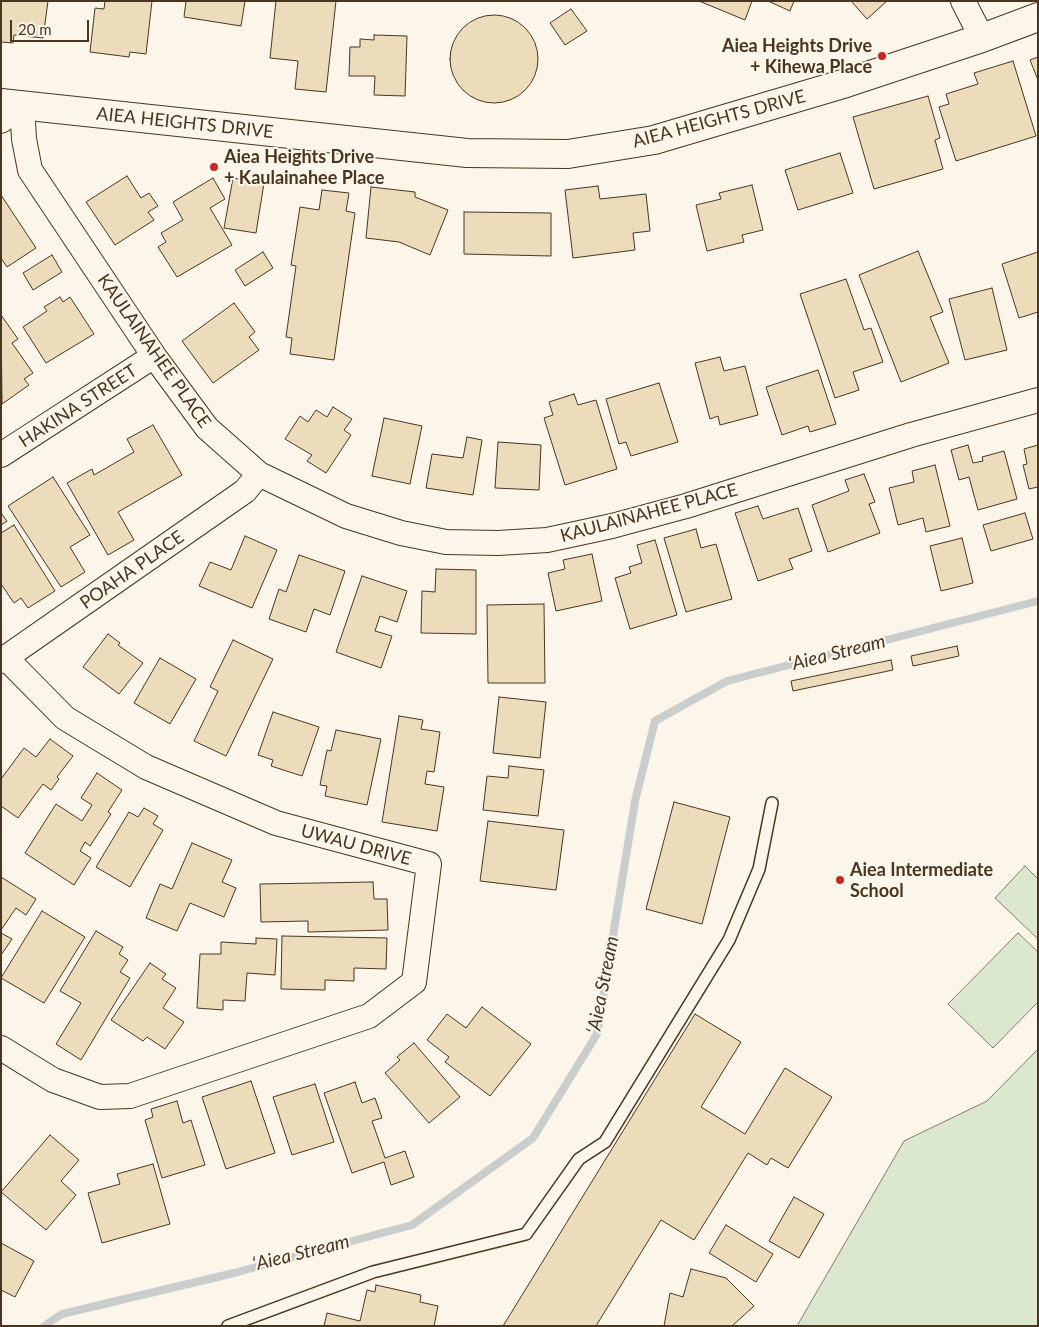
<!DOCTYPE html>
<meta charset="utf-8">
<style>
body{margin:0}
#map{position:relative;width:1039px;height:1327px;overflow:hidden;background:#fbf6e9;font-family:Lato,sans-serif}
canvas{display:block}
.frame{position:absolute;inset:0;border:2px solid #4a3520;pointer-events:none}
.scale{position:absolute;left:10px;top:20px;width:79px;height:22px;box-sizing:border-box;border:2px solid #4a3520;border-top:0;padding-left:6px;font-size:15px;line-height:18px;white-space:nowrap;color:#4a3520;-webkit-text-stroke:4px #fbf6e9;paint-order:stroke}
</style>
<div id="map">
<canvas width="1039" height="1327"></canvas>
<div class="frame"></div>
<div class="scale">20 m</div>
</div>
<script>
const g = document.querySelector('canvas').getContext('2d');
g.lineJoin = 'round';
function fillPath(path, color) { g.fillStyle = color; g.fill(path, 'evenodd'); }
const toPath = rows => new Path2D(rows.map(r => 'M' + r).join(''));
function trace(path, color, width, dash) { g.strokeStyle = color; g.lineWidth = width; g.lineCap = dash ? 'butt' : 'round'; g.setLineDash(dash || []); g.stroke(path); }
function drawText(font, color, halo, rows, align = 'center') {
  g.font = font + ' Lato,sans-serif'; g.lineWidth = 4; g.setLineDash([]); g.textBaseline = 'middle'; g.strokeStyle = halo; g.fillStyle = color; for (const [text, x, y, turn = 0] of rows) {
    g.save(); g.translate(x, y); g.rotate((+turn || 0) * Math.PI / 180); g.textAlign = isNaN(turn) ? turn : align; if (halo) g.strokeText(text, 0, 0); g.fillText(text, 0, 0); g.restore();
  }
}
const green = toPath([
 [1025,866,1038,879,1038,939,995,898,1025,866],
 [1018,933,1038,952,1038,1002,993,1048,948,1004,1018,933],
 [1038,1049,1038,1326,797,1326,904,1141,987,1101,1038,1049]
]);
fillPath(green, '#dce7d0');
trace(green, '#887966', 1);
trace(toPath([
 [44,1326,62,1314,234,1273,412,1225,533,1138,597,1034,635,801,655,721,727,681,1038,601]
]), '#c9cecd', 8);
const building = toPath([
 [1,1,48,1,43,38,14,35,13,43,1,42,1,1],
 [105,1,152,1,146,54,130,52,129,57,90,52,95,8,104,9,105,1],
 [186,1,245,1,241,26,184,17,186,1],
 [276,1,336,1,326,92,295,89,298,61,270,58,276,1],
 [699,1,752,1,745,20,699,1],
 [768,1,794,1,790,11,768,1],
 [851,1,887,1,867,19,851,1],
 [571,9,587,31,565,45,550,23,571,9],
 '450 59a44 44 0 1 1 88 0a44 44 0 1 1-88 0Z',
 [374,35,407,36,405,96,374,95,375,76,349,76,350,47,360,47,360,39,374,40,374,35],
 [1038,57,1038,80,1030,60,1038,57],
 [1013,61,1036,136,956,161,939,107,949,104,946,94,978,84,974,73,1013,61],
 [928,96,940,138,935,140,943,169,874,189,853,117,928,96],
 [840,153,853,193,798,210,785,170,840,153],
 [127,176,141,198,149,193,158,206,148,212,154,220,115,245,86,202,127,176],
 [213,178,225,199,210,208,232,245,177,277,158,247,166,242,161,233,183,220,173,202,213,178],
 [233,178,264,183,256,233,224,228,233,178],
 [752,185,763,230,742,235,744,242,707,251,696,205,721,199,719,193,752,185],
 [598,186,600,199,646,194,650,231,633,233,635,250,573,258,565,190,598,186],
 [371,187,415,192,415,197,448,210,430,255,399,242,366,238,371,187],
 [322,190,349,193,346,211,355,213,334,360,290,354,292,338,286,337,296,266,291,265,300,207,319,210,322,190],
 [1,195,36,248,7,267,1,258,1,195],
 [464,212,551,213,551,256,464,254,464,212],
 [918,251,943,312,930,317,949,363,901,382,859,275,918,251],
 [263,252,273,268,245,286,235,270,263,252],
 [1038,252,1038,312,1019,318,1002,264,1038,252],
 [52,255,62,272,33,290,23,273,52,255],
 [846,279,864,330,871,328,883,362,853,372,859,390,835,398,800,294,846,279],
 [992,288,1007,350,965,360,949,299,992,288],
 [60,297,63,302,70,297,94,334,46,363,23,327,47,311,44,307,60,297],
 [234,303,255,332,249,337,259,350,213,383,182,341,234,303],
 [1,315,18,339,12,343,33,373,24,379,29,385,2,404,1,315],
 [720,357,724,371,745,366,758,415,720,425,718,416,710,419,695,363,720,357],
 [818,370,836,424,810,432,808,426,782,435,766,387,818,370],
 [659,383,678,442,631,456,626,442,619,444,606,399,659,383],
 [574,394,578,405,596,400,617,469,565,485,544,418,553,415,549,402,574,394],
 [333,407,352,419,344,430,351,435,326,473,307,461,312,455,285,439,300,416,308,422,316,410,327,417,333,407],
 [384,418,422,426,410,484,372,476,384,418],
 [153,425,182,475,118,512,134,540,108,555,67,483,92,469,94,475,134,452,127,439,153,425],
 [467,437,482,440,473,495,426,488,432,454,463,458,467,437],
 [498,442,541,445,539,490,495,488,498,442],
 [968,445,973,463,983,461,982,457,1004,451,1017,499,978,510,969,477,959,480,951,450,968,445],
 [1038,445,1038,487,1029,489,1023,465,1027,464,1024,449,1038,445],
 [935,465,950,526,926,532,923,518,898,525,889,488,914,482,912,471,935,465],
 [864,474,875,502,869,504,880,533,828,552,812,505,849,491,845,480,864,474],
 [53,477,90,535,70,547,85,572,61,587,8,506,53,477],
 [758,506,763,519,798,508,812,551,789,559,793,569,758,581,735,513,758,506],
 [1,513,7,521,1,525,1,513],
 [1025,513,1033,539,991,551,983,525,1025,513],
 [14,525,55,591,28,608,21,598,14,603,1,584,1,533,14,525],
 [696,529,701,548,716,544,732,599,686,612,664,538,696,529],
 [245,536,277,550,252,608,199,586,210,562,231,570,245,536],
 [962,538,973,583,941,591,930,546,962,538],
 [655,540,677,615,630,629,615,578,631,573,629,567,642,563,637,545,655,540],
 [592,554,602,601,556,611,548,573,565,569,563,560,592,554],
 [299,555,345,571,330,615,314,609,306,632,269,619,279,589,286,592,299,555],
 [436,569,476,570,476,634,421,633,422,591,435,592,436,569],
 [362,576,407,591,397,622,380,616,375,631,392,636,381,668,336,652,362,576],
 [544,604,545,683,488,683,487,605,544,604],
 [108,634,120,643,118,645,143,663,119,694,83,667,108,634],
 [233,640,273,659,226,756,194,741,218,691,210,687,233,640],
 [957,646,959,656,913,666,911,656,957,646],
 [160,658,196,679,170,724,134,703,160,658],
 [891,660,893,670,793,691,791,681,891,660],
 [499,697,546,702,540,758,493,753,499,697],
 [273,712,319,727,302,776,271,766,273,760,258,755,273,712],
 [399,716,423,720,421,729,440,732,434,772,427,771,425,784,444,787,437,831,382,822,399,716],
 [336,730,381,739,367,805,325,796,327,786,320,785,327,750,331,751,336,730],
 [50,739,73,756,57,777,59,779,51,790,43,784,18,818,1,806,1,779,24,748,36,757,50,739],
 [509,766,544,770,538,816,483,810,487,776,508,778,509,766],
 [97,773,122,790,108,812,111,814,90,846,85,842,80,851,91,858,74,885,25,853,56,804,82,821,92,805,81,798,97,773],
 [674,802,730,817,702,924,646,909,674,802],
 [144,808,158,816,153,824,163,830,130,887,96,867,129,812,138,817,144,808],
 [488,821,564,830,556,890,480,881,488,821],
 [192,843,232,860,222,882,236,888,224,917,190,903,177,931,146,918,160,884,172,889,192,843],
 [1,877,36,899,26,915,16,908,1,930,1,877],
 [373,882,374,899,387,899,388,930,308,932,308,921,261,922,260,884,373,882],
 [42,911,85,937,44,1003,1,978,42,911],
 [96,931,123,947,119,954,128,960,120,972,130,978,81,1060,56,1044,81,1003,60,991,96,931],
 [1,933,12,939,1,955,1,933],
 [282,936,387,938,386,969,354,968,354,981,325,980,325,990,281,989,282,936],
 [256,938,277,939,275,975,247,973,245,1001,223,1000,223,1010,197,1008,200,954,221,954,221,942,256,944,256,938],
 [150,963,166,974,162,979,176,988,163,1008,184,1022,165,1049,147,1037,143,1041,111,1020,150,963],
 [482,1007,531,1044,490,1096,445,1062,449,1057,427,1040,447,1014,466,1028,482,1007],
 [695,1014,741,1042,701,1107,745,1134,785,1068,832,1097,788,1168,771,1158,767,1165,748,1153,694,1240,661,1220,596,1326,503,1326,695,1014],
 [414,1043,460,1097,429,1123,385,1073,400,1060,397,1057,414,1043],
 [251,1081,275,1153,226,1169,202,1097,251,1081],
 [355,1082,362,1103,375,1098,382,1118,372,1121,385,1158,405,1151,414,1177,391,1185,384,1162,352,1173,324,1093,355,1082],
 [315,1084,334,1142,292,1155,273,1097,315,1084],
 [177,1101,183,1123,191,1120,205,1165,162,1178,145,1120,153,1117,151,1109,177,1101],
 [50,1135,79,1160,61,1181,76,1195,46,1230,1,1192,50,1135],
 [153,1164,170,1224,102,1243,88,1193,120,1184,117,1174,153,1164],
 [794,1197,824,1214,799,1258,769,1241,794,1197],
 [726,1225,773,1254,756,1282,709,1253,726,1225],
 [1,1243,34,1261,15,1297,1,1290,1,1243],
 [691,1269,726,1278,754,1306,732,1326,664,1326,670,1293,683,1297,691,1269],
 [376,1285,421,1295,420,1302,438,1306,434,1326,324,1326,327,1313,360,1321,367,1290,375,1292,376,1285]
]);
fillPath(building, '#ecdcbc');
trace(building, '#4a3520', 1);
const service = toPath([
 [228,1326,373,1272,526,1234,579,1159,605,1142,729,940,759,869,772,803]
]);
const minor = toPath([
 [963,1,982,38],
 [22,105,24,139,30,170,154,356,207,428,259,474,346,516,401,533,446,542,498,543,547,540,612,526,686,506,911,435,1038,400],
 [1,121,22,105],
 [1,455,154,356],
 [1,661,245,491,259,474],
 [1,1048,53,1080,100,1097,130,1096,369,1016,414,982,429,864,276,823,146,767,65,718,6,658]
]);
const tertiary = toPath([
 [1,103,467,153,568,154,654,140,846,83,982,38,1038,17]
]);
trace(service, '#4a3520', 14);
trace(minor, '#4a3520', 26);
trace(tertiary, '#4a3520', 30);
trace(service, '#fbf6e9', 11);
trace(minor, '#fbf6e9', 24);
trace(tertiary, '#fbf6e9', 28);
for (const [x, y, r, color] of [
 [882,56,5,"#c62828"],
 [214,167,5,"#c62828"],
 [840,880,5,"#c62828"]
]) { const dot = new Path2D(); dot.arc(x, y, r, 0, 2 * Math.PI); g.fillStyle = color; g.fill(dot); trace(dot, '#fbf6e9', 2); }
drawText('bold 18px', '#4a3520', '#fbf6e9', [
 ["Aiea Heights Drive",872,46,"right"],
 ["+ Kihewa Place",872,67,"right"],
 ["Aiea Heights Drive",224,157],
 ["+ Kaulainahee Place",224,178],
 ["Aiea Intermediate",850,870],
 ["School",850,891]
], 'left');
drawText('18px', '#4a3520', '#fbf6e9', [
 ["AIEA HEIGHTS DRIVE",719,119,-15],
 ["AIEA HEIGHTS DRIVE",185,123,6],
 ["KAULAINAHEE PLACE",154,351,55],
 ["HAKINA STREET",78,406,-33],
 ["KAULAINAHEE PLACE",649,513,-15],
 ["POAHA PLACE",132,570,-35],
 ["UWAU DRIVE",356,845,15]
]);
drawText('italic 19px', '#4a3520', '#fbf6e9', [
 ["ʻAiea Stream",837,653,-14],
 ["ʻAiea Stream",603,985,-79],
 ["ʻAiea Stream",301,1253,-14]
]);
</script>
